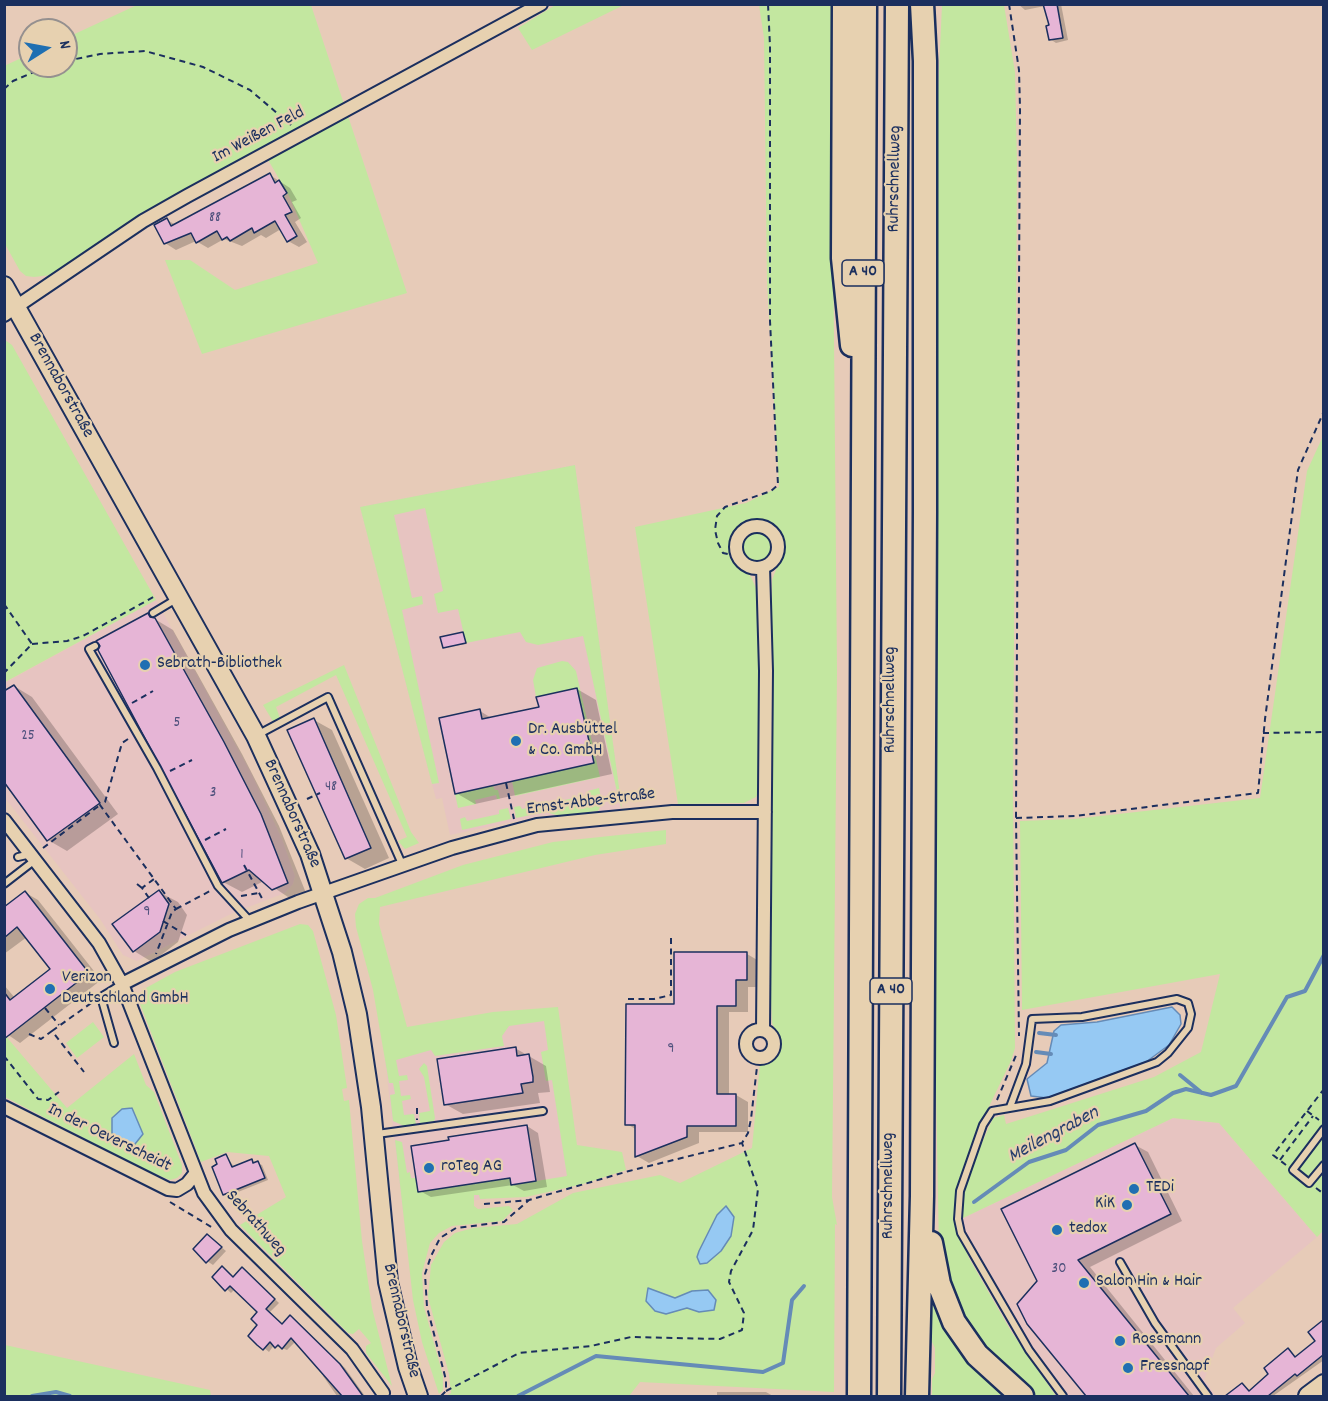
<!DOCTYPE html>
<meta charset="utf-8">
<style>
body{margin:0}
#map{position:relative;width:1328px;height:1401px;overflow:hidden;background:#e7cbb8;font-family:Dekko,sans-serif}
canvas{display:block}
.frame{position:absolute;inset:0;border:6px solid #1b2f5e;pointer-events:none}
.north{position:absolute;left:18px;top:18px;width:60px;height:60px;box-sizing:border-box;background:#e7d1b0;border:2px solid #95908f;border-radius:50%;rotate:79deg;font-size:16px;font-weight:700;line-height:24px;text-align:center;color:#1b2f5e}
.north::after{content:'';display:block;margin:auto;width:21px;height:27px;background:#1f6fb2;clip-path:polygon(50% 0,100% 100%,50% 72%,0 100%)}
</style>
<div id="map">
<canvas width="1328" height="1401"></canvas>
<div class="frame"></div>
<div class="north">N</div>
</div>
<script>
const g = document.querySelector('canvas').getContext('2d');
g.lineJoin = 'round';
function fillPath(path, color) { g.fillStyle = color; g.fill(path, 'evenodd'); }
const toPath = rows => new Path2D(rows.map(r => 'M' + r).join(''));
function trace(path, color, width, dash) { g.strokeStyle = color; g.lineWidth = width; g.lineCap = dash ? 'butt' : 'round'; g.setLineDash(dash || []); g.stroke(path); }
function drawText(font, color, halo, rows, align = 'center') {
  g.font = font + ' Dekko,sans-serif'; g.lineWidth = 4.5; g.setLineDash([]); g.textBaseline = 'middle'; g.strokeStyle = halo; g.fillStyle = color; for (const [text, x, y, turn = 0] of rows) {
    g.save(); g.translate(x, y); g.rotate((+turn || 0) * Math.PI / 180); g.textAlign = isNaN(turn) ? turn : align; if (halo) g.strokeText(text, 0, 0); g.fillText(text, 0, 0); g.restore();
  }
}
fillPath(toPath([
 [575,465,622,809,556,819,545,815,450,835,442,798,436,799,360,507],
 [156,600,251,773,282,839,295,876,293,884,285,893,235,912,137,961,123,955,100,919,5,798,5,683],
 [556,1009,582,1183,403,1212,382,1034],
 [1173,1118,1219,1123,1317,1237,1233,1308,1245,1323,1216,1348,1204,1380,1216,1396,1056,1396,1011,1331,969,1258,955,1222]
]), '#e7c4c1');
fillPath(toPath([
 [557,4,624,4,624,5,532,50,518,28],
 [137,5,311,5,407,293,202,354,165,260,190,260,235,290,318,263,289,196,267,158,132,234,69,273,34,277,26,276,20,271,5,244,4,66,30,54,30,66,66,66,66,38],
 [759,5,831,5,837,671,832,1197,837,1225,835,1224,834,1392,640,1382,629,1396,446,1396,451,1393,449,1374,428,1297,431,1265,444,1242,455,1233,473,1228,517,1224,573,1193,660,1175,680,1183,752,1148,760,1064,774,1059,778,1050,777,1033,772,1023,770,981,772,580,779,562,781,544,773,527,758,521,744,525,733,537,731,554,751,577,759,595,760,788,756,797,744,803,678,804,635,527,746,503,779,487,767,283,764,38],
 [648,1288,675,1298,699,1312,687,1308,666,1314,646,1300],
 [942,5,1004,5,1015,72,1017,163,1013,797,1015,1048,1011,1061,981,1123,956,1195,955,1222,969,1258,1011,1331,1056,1396,1032,1396,1014,1381,962,1320,939,1250,935,1037,936,443,938,91],
 [5,340,12,345,156,600,5,682],
 [1323,436,1323,1231,1317,1237,1219,1123,1173,1118,961,1219,964,1193,970,1170,993,1118,1004,1115,1006,1124,1154,1077,1201,1052,1220,974,1022,1010,1020,821,1074,819,1260,798,1307,471],
 [575,465,622,809,619,801,583,636,538,645,526,642,520,632,466,643,458,609,438,613,434,594,443,591,425,508,394,515,412,598,422,596,423,604,402,610,439,783,432,784,360,507],
 '743 547a14 14 0 1 1 28 0a14 14 0 1 1-28 0Z',
 [562,661,568,662,576,671,600,777,515,796,512,781,593,763,577,688,536,697,533,680,537,668],
 [344,665,411,832,419,843,405,849,398,841,407,837,336,675,276,707,280,718,274,723,263,705],
 [493,786,495,790,498,790,500,799,497,799,496,795,475,800,476,804,458,808,455,794],
 [599,788,602,803,598,811,560,816,546,812,516,818,514,807,520,806,522,809,588,795,588,791],
 [508,808,511,819,462,830,460,819,465,817,467,821,499,814,499,810],
 [666,830,666,844,595,855,380,907,379,924,407,1027,493,1012,558,1007,577,1145,622,1152,626,1170,583,1184,526,1197,480,1199,479,1195,474,1195,474,1206,478,1209,509,1206,513,1210,502,1221,452,1226,439,1233,430,1243,422,1273,424,1307,443,1376,443,1390,439,1394,422,1342,413,1300,395,1140,402,1142,407,1173,410,1172,411,1178,510,1178,512,1185,567,1176,552,1080,546,1081,541,1052,548,1050,544,1021,509,1026,502,1036,504,1046,435,1056,431,1050,396,1060,399,1076,407,1075,408,1080,399,1081,401,1096,410,1095,411,1099,402,1101,404,1115,414,1114,416,1124,404,1126,393,1121,390,1095,395,1094,393,1083,389,1083,373,990,356,927,355,914,359,904,368,898,375,898,463,865,553,842],
 [300,924,308,925,313,931,336,1015,347,1088,342,1089,344,1101,349,1100,362,1241,372,1308,392,1386,366,1353,366,1346,371,1343,359,1329,353,1334,348,1333,240,1225,286,1197,269,1156,227,1152,201,1162,140,1004,140,996,144,989,175,972],
 [93,1022,104,1037,77,1058,66,1043],
 [4,1034,67,1108,134,1054,146,1085,154,1092,182,1165,182,1173,177,1178,170,1180,143,1169,5,1097],
 [424,1063,427,1066,435,1118,434,1121,420,1124,419,1113,430,1111,424,1077,419,1069],
 [933,1286,1013,1396,932,1396,932,1379,935,1373,935,1348,931,1340],
 [5,1345,210,1390,211,1396,5,1396]
]), '#c3e7a0');
const water = toPath([
 [1172,1007,1180,1015,1181,1024,1169,1045,1146,1062,1047,1098,1031,1096,1027,1079,1047,1063,1054,1031,1061,1025,1097,1022,1172,1007],
 [132,1108,143,1134,135,1144,122,1142,112,1133,112,1118,122,1109,132,1108],
 [726,1206,734,1217,731,1236,721,1251,707,1263,700,1264,697,1257,699,1251,717,1215,726,1206],
 [648,1288,675,1298,692,1291,708,1290,716,1300,714,1310,699,1312,687,1308,666,1314,655,1311,646,1301,648,1288]
]);
fillPath(water, '#96c9f3');
trace(water, '#658bb7', 1.5);
fillPath(toPath([
 [1018,4,1061,4,1068,40,1056,43,1050,39,1051,27,1045,6,1025,10],
 [270,175,290,188,297,200,292,202,301,218,295,222,307,242,299,247,288,241,281,229,266,238,261,235,242,246,224,239,208,248,196,241,176,250,165,243,167,220,176,225],
 [148,615,173,630,242,754,279,826,306,893,291,899,264,881,242,892,223,882],
 [463,633,467,644,444,647],
 [14,686,32,697,118,814,67,851,48,840,4,780],
 [577,689,596,700,612,774,475,804,456,793,480,711,493,719,541,708],
 [314,720,332,730,389,858,365,869,346,858],
 [159,892,178,902,187,915,178,942,152,962,134,951],
 [26,893,38,900,101,980,20,1043,4,1032,4,985,15,998,52,969,27,937,4,954,4,909],
 [747,954,759,961,759,987,748,987,748,1012,729,1012,729,1095,736,1095,748,1102,748,1132,699,1132,699,1143,649,1163,637,1156,637,1130,627,1124,676,1006],
 [515,1048,546,1066,550,1092,538,1093,540,1103,463,1114,445,1104],
 [527,1126,538,1133,547,1187,524,1191,513,1185,431,1197,420,1191],
 [1135,1145,1148,1152,1182,1221,1090,1267,1194,1396,1088,1396,1028,1323,1039,1281],
 [226,1156,235,1168,252,1161,262,1165,268,1180,228,1196,224,1194],
 [208,1236,226,1251,213,1265,207,1261],
 [222,1268,235,1278,242,1269,247,1272,279,1303,270,1312,283,1325,290,1317,295,1320,345,1368,365,1396,337,1396,323,1376,325,1374,296,1341,287,1350,274,1345,269,1352,250,1336,259,1325,259,1312,235,1289,231,1293,214,1277],
 [1324,1321,1324,1360,1273,1396,1236,1396,1233,1392,1242,1384,1250,1391,1271,1374,1288,1350,1297,1358,1317,1341,1310,1332],
 [717,1392,766,1392,773,1396,717,1396]
]), '#0003');
trace(toPath([
 [1039,1033,1056,1035],
 [1036,1052,1051,1054],
 [1180,1075,1202,1093],
 [974,1202,1029,1162,1066,1150,1098,1125,1146,1111,1173,1093,1186,1089,1211,1095,1236,1086,1287,997,1305,991,1324,955],
 [32,1396,56,1392,70,1396],
 [518,1396,596,1356,763,1372,783,1363,792,1300,804,1286]
]), '#658bb7', 4);
const building = toPath([
 [1043,4,1057,4,1063,38,1049,40,1046,26,1049,25,1043,4],
 [270,173,275,183,279,180,287,193,283,196,292,212,285,215,297,236,287,242,275,221,254,233,252,228,230,241,227,237,222,240,217,231,196,243,191,233,164,244,154,225,167,218,171,226,270,173],
 [148,613,150,617,155,618,224,742,261,814,288,883,272,890,249,870,222,883,98,650,100,646,96,641,148,613],
 [463,632,466,643,443,648,440,637,463,632],
 [14,685,100,803,47,841,4,782,4,691,14,685],
 [577,688,594,763,455,794,439,718,480,709,482,719,539,707,536,697,577,688],
 [314,718,371,848,345,859,287,730,314,718],
 [159,890,169,904,160,932,133,952,112,924,159,890],
 [25,891,89,973,4,1039,4,992,10,1000,50,969,17,927,4,938,4,907,25,891],
 [674,952,747,952,747,980,736,980,736,1006,717,1006,717,1094,736,1094,736,1126,687,1126,687,1137,635,1157,635,1125,625,1125,626,1004,674,1004,674,952],
 [516,1047,517,1056,529,1054,533,1077,533,1082,521,1084,523,1093,444,1105,437,1059,516,1047],
 [527,1125,536,1181,511,1185,510,1178,418,1192,411,1146,449,1140,448,1137,527,1125],
 [1135,1143,1171,1214,1078,1260,1189,1396,1086,1396,1027,1324,1017,1304,1037,1281,1001,1209,1135,1143],
 [226,1154,232,1167,252,1159,253,1163,258,1161,265,1178,223,1195,212,1167,217,1164,215,1159,226,1154],
 [207,1234,222,1247,206,1263,193,1249,207,1234],
 [222,1266,233,1277,242,1267,275,1299,266,1309,282,1324,290,1315,340,1364,363,1396,342,1396,291,1338,282,1349,278,1345,275,1348,270,1342,263,1350,257,1345,248,1336,257,1325,251,1319,257,1312,230,1286,225,1291,212,1277,222,1266],
 [1323,1320,1323,1355,1297,1376,1295,1374,1268,1396,1225,1396,1242,1383,1249,1391,1268,1374,1264,1368,1288,1348,1295,1357,1315,1341,1308,1332,1323,1320]
]);
fillPath(building, '#e6b5d6');
trace(building, '#1b2f5e', 1.5);
const lane = toPath([
 [153,613,178,598],
 [95,646,89,649,157,768,218,886,250,921],
 [259,734,328,697,402,864],
 [18,857,31,854],
 [4,884,35,860],
 [114,1043,101,997,122,984],
 [1010,1107,1026,1064,1032,1019,1082,1017,1177,999,1188,1003,1191,1014,1188,1028,1168,1053,1157,1062,1050,1101,992,1111,983,1125,960,1191,958,1219,961,1233,1029,1350,1063,1396],
 [1324,1129,1293,1170,1309,1183,1324,1165],
 [377,1134,543,1111],
 [1120,1262,1155,1323,1208,1396]
]);
const street = toPath([
 [4,315,143,221,187,196,541,4],
 '736 547a21 21 0 1 1 42 0a21 21 0 1 1-42 0Z',
 [4,820,99,943,122,984,204,1193,231,1230,352,1349,383,1393],
 [122,984,229,930,298,902,452,848,537,825,672,812,765,812],
 '746 1044a14 14 0 1 1 28 0a14 14 0 1 1-28 0Z',
 [763,1030,766,671,763,567],
 [4,1107,168,1189,177,1190,187,1184,195,1174]
]);
const secondary = toPath([
 [4,286,256,736,310,854,342,952,357,1014,371,1107,388,1282,408,1367,418,1396],
 [1308,1396,1324,1384]
]);
const highway = toPath([
 [844,4,843,258,852,345],
 [931,1243,939,1284,954,1322,977,1355,1022,1396],
 [859,1396,865,4],
 [889,1396,897,4],
 [917,1396,922,1196,925,511,925,61,922,4]
]);
trace(lane, '#1b2f5e', 10);
trace(street, '#1b2f5e', 16);
trace(secondary, '#1b2f5e', 22);
trace(highway, '#1b2f5e', 27);
trace(toPath([
 [1009,4,1019,70,1020,108,1016,818,1019,1036],
 [66,61,100,54,145,51,203,67,250,90,291,125],
 [4,89,13,81,48,66],
 [738,556,723,553,718,543,715,530,717,516,725,507,771,491,778,485,770,321,770,46,768,4],
 [4,604,32,644,4,673],
 [32,644,67,641,83,636,157,595],
 [132,703,153,691],
 [1263,733,1324,732],
 [128,739,122,743,105,802,100,805,176,909,172,912,156,954],
 [170,771,192,760],
 [506,783,514,819],
 [307,799,320,793],
 [1016,818,1075,816,1258,793,1265,719,1298,470,1324,411],
 [205,840,226,829],
 [43,848,100,805],
 [244,865,264,902],
 [137,884,142,888],
 [241,896,259,893],
 [149,898,142,888,154,879],
 [176,909,210,891],
 [163,921,189,937],
 [628,999,654,999,671,995,671,936],
 [45,1008,59,1025],
 [52,1031,94,1001],
 [29,1034,41,1039,52,1031,84,1072],
 [4,1056,38,1099,48,1100,59,1092],
 [997,1100,1017,1053],
 [417,1108,417,1120],
 [1307,1111,1319,1120],
 [1280,1160,1313,1116],
 [1286,1165,1273,1155,1324,1089],
 [1316,1188,1324,1194],
 [170,1202,213,1228],
 [484,1204,529,1200,629,1171,742,1143,748,1133,751,1119,758,1058],
 [446,1391,519,1353,591,1346,631,1337,720,1339,742,1330,744,1313,729,1282,731,1271,753,1230,758,1189,742,1143],
 [441,1396,446,1391,446,1380,427,1307,425,1274,431,1256,440,1238,456,1228,504,1222,529,1200]
]), '#1b2f5e', 2, [6, 4.5]);
trace(lane, '#e7d1b0', 6);
trace(street, '#e7d1b0', 12);
trace(secondary, '#e7d1b0', 18);
trace(highway, '#e7d1b0', 22);
for (const [x, y, r, color] of [
 [145,665,6,"#1f6fb2"],
 [516,741,6,"#1f6fb2"],
 [50,989,6,"#1f6fb2"],
 [429,1168,6,"#1f6fb2"],
 [1134,1189,6,"#1f6fb2"],
 [1127,1205,6,"#1f6fb2"],
 [1057,1230,6,"#1f6fb2"],
 [1084,1283,6,"#1f6fb2"],
 [1120,1341,6,"#1f6fb2"],
 [1128,1368,6,"#1f6fb2"]
]) { const dot = new Path2D(); dot.arc(x, y, r, 0, 2 * Math.PI); g.fillStyle = color; g.fill(dot); trace(dot, '#e7d1b0', 2); }
drawText('15px', '#4e507c', null, [
 ["88",215,219],
 ["5",177,724],
 ["25",28,737],
 ["48",331,788],
 ["3",213,794],
 ["1",242,856],
 ["9",147,913],
 ["9",671,1050],
 ["30",1059,1270]
]);
for (const [x, y, w] of [
 [863,273,42],
 [891,991,42]
]) { const box = new Path2D(); box.roundRect(x - w / 2, y - 13, w, 26, 4.5); g.fillStyle = '#e7d1b0'; g.fill(box); trace(box, '#1b2f5e', 1.5); }
drawText('bold 16px', '#1b2f5e', null, [
 ["A 40",863,273],
 ["A 40",891,991]
]);
drawText('18px', '#1b2f5e', '#e7d1b0', [
 ["Im Weißen Feld",259,136,-28],
 ["Ruhrschnellweg",896,179,-89],
 ["Brennaborstraße",60,386,61],
 ["Ruhrschnellweg",892,700,-90],
 ["Ernst-Abbe-Straße",591,803,-7],
 ["Brennaborstraße",291,814,66],
 ["In der Oeverscheidt",109,1139,26],
 ["Ruhrschnellweg",890,1186,-90],
 ["Sebrathweg",255,1224,48],
 ["Brennaborstraße",400,1321,77]
]);
drawText('18px', '#1b2f5e', '#e7d1b0', [
 ["Sebrath-Bibliothek",157,665],
 ["Dr. Ausbüttel",528,731],
 ["& Co. GmbH",528,752],
 ["Verizon",62,979],
 ["Deutschland GmbH",62,1000],
 ["roTeg AG",441,1168],
 ["TEDi",1146,1189],
 ["KiK",1115,1205,"right"],
 ["tedox",1069,1230],
 ["Salon Hin & Hair",1096,1283],
 ["Rossmann",1132,1341],
 ["Fressnapf",1140,1368]
], 'left');
drawText('italic 20px', '#273e6d', '#e7d1b0', [
 ["Meilengraben",1054,1136,-28]
]);
</script>
